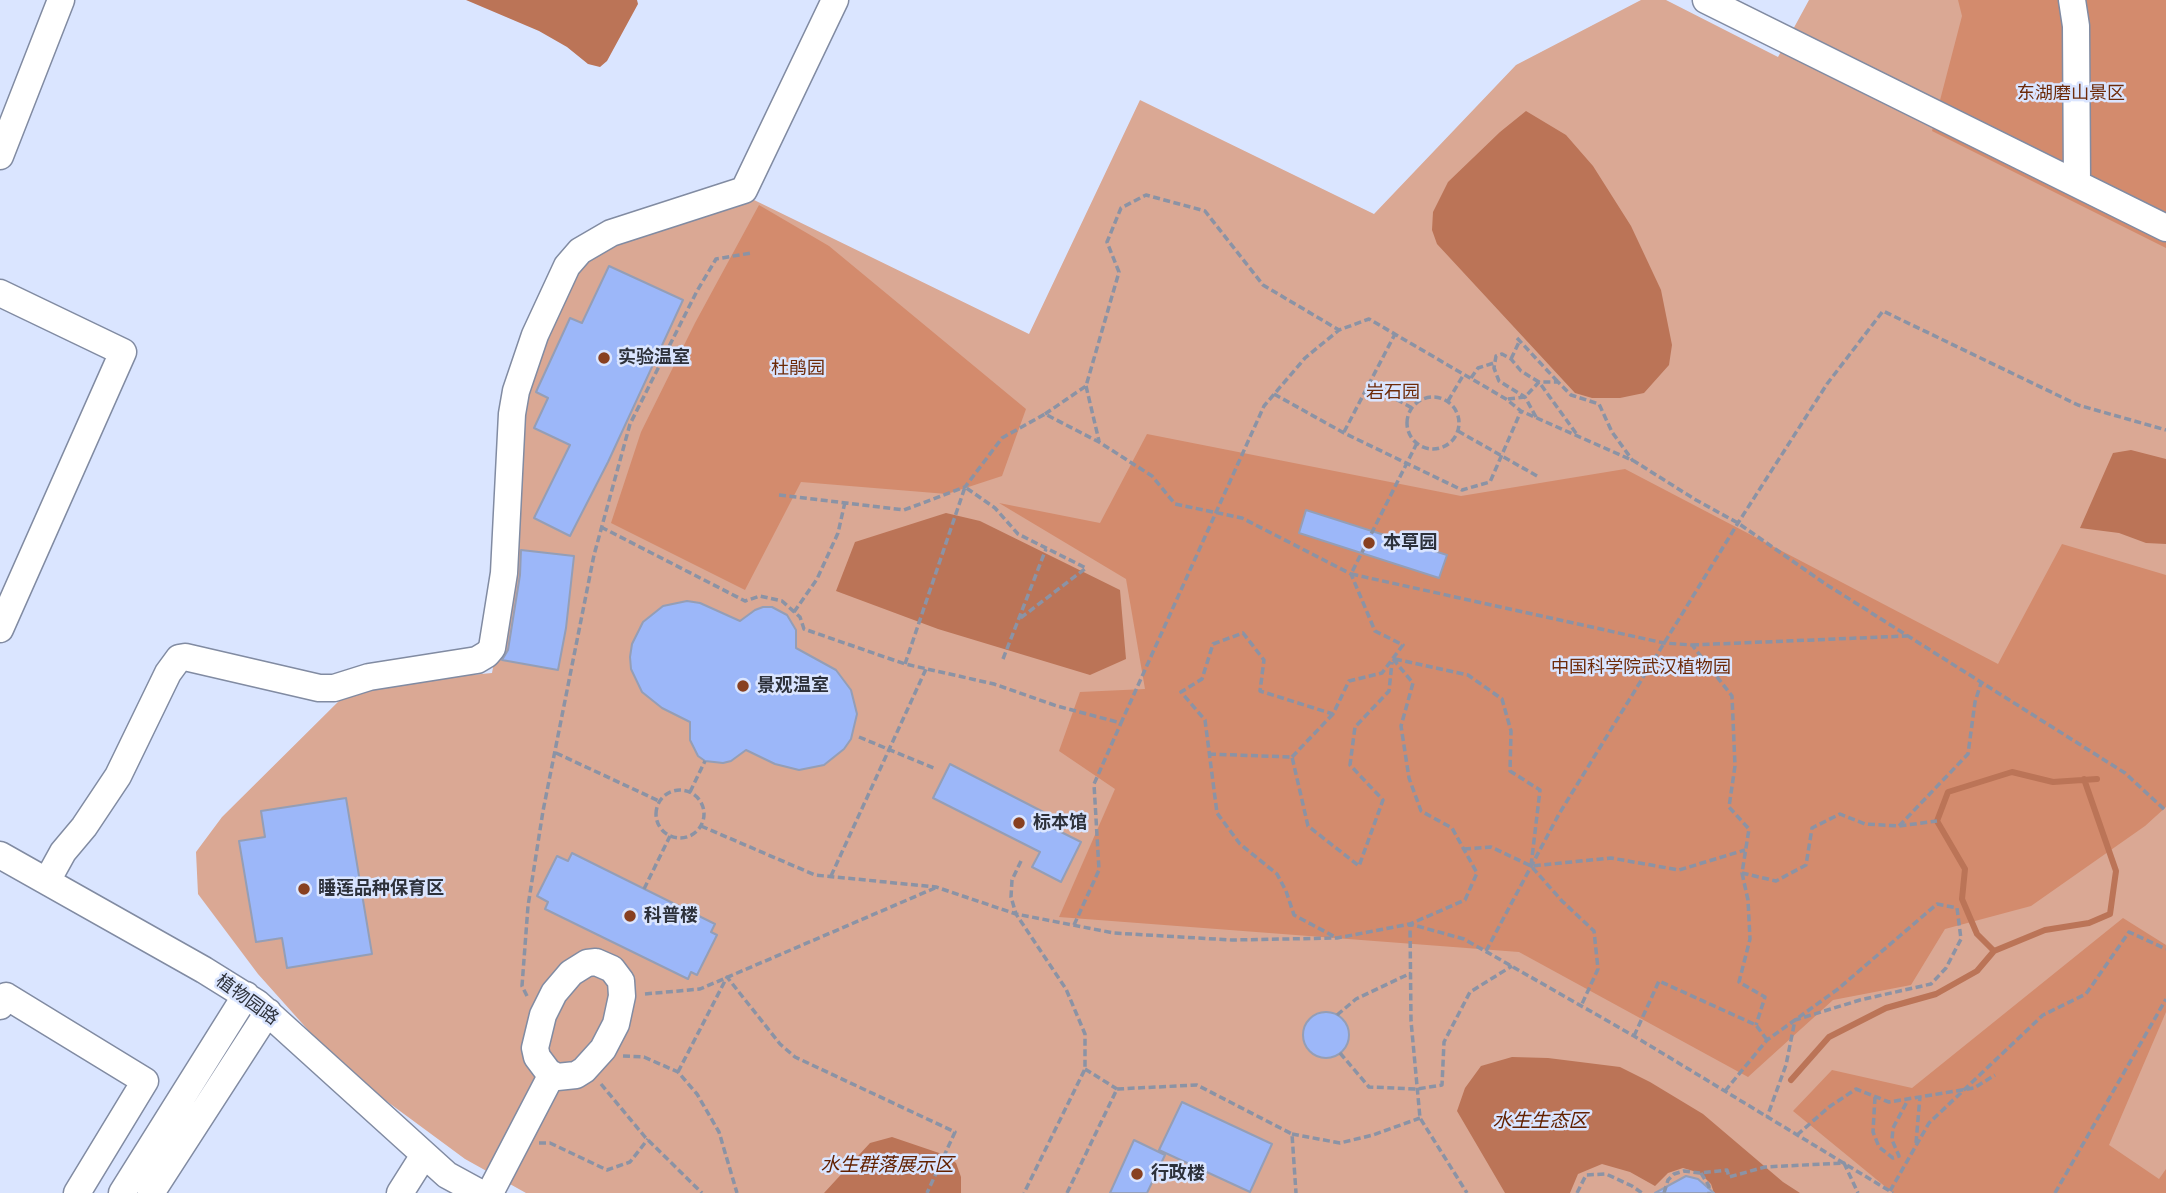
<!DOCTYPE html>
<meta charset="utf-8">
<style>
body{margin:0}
canvas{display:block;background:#dae5ff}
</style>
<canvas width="2166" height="1193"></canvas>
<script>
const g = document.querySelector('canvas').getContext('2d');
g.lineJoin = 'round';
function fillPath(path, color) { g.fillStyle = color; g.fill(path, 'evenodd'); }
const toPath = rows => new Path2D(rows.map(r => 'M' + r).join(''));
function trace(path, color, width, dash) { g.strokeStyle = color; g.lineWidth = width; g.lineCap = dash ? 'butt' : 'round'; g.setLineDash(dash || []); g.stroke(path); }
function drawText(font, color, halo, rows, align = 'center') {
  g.font = font + ' "Open Sans","Noto Sans SC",sans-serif'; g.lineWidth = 5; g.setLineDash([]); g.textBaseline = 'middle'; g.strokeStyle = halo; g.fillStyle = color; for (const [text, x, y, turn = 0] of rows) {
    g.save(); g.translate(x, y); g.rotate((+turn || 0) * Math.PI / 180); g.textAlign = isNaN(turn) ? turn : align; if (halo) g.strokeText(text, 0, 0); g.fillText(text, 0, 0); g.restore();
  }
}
fillPath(toPath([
 [1641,0,1666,0,1778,57,1809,0,2166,0,2166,1193,526,1193,465,1159,343,1069,258,974,198,894,196,852,222,817,346,694,363,685,492,673,513,559,523,389,574,276,598,250,752,199,1029,334,1140,100,1374,214,1516,65]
]), '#daa894');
fillPath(toPath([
 [1958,0,2166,0,2166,248,1932,131,1962,16],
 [759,205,829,246,1026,409,1002,476,947,494,801,482,745,590,611,523,641,432,695,323],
 [1147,434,1461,496,1625,469,1998,664,2062,544,2166,575,2166,807,2145,826,2031,906,1945,929,1911,985,1833,1000,1748,1077,1519,952,1059,917,1115,789,1059,751,1080,692,1145,689,1126,579,999,503,1100,523],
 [2123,918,2166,945,2166,1012,2109,1145,2159,1179,2166,1169,2166,1193,1893,1193,1793,1111,1832,1070,1912,1088]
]), '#d38b6d');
fillPath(toPath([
 [466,0,637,0,638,4,607,61,600,67,588,64,567,47,539,31],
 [1526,111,1566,135,1593,166,1631,226,1661,290,1672,345,1669,365,1644,393,1620,398,1592,398,1575,393,1437,244,1432,230,1433,212,1448,182,1500,132],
 [2131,450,2166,459,2166,544,2146,543,2119,533,2080,528,2113,453],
 [946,513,980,521,1120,590,1126,659,1090,675,938,629,836,591,855,542],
 [1512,1057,1548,1058,1620,1067,1650,1082,1703,1114,1783,1182,1800,1193,1714,1193,1711,1184,1700,1173,1683,1168,1668,1173,1655,1186,1630,1172,1602,1164,1578,1174,1570,1193,1505,1193,1457,1111,1465,1088,1481,1066],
 [892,1137,945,1155,956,1163,961,1177,961,1193,824,1193,870,1143]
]), '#bb7457');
trace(toPath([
 [1994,951,1977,934,1962,899,1965,869,1937,821,1948,792,2012,772,2053,782,2097,779],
 [1791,1080,1829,1037,1886,1008,1936,994,1977,971,1994,951,2045,930,2089,923,2110,914,2116,871,2084,779]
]), '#bb7457', 6);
const building = toPath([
 [609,266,683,300,608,462,570,536,534,518,570,445,534,428,548,398,536,392,570,318,582,323,609,266],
 [1306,510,1447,555,1439,578,1299,533,1306,510],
 [521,550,574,556,566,628,558,670,502,660,508,650,520,575,521,550],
 [687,601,700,603,740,621,755,610,763,607,772,607,787,615,796,630,796,648,836,670,851,690,857,714,851,739,844,749,824,765,799,770,775,764,746,750,731,761,723,763,705,761,698,756,690,740,690,722,662,708,642,692,631,669,630,657,632,644,643,622,663,606,687,601],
 [950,764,1057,819,1053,828,1081,842,1061,882,1032,867,1040,852,933,798,950,764],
 [346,798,372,954,287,968,282,938,256,942,239,841,265,837,261,811,346,798],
 [572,853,715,924,711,932,717,935,697,975,691,972,688,979,545,909,548,902,537,896,557,856,568,861,572,853],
 '1303 1035a23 23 0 1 1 46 0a23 23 0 1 1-46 0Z',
 [1182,1102,1272,1144,1250,1192,1159,1150,1182,1102],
 [1134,1140,1165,1155,1147,1193,1110,1193,1134,1140],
 [1686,1176,1698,1179,1714,1193,1655,1193,1686,1176]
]);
fillPath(building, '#9cb7f9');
trace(building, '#949eb6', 2);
const minor = toPath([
 [1706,0,2166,228],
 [2072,0,2076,26,2077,183],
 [0,156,61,0],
 [0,293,123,352,0,629],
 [0,855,204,970,257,1003,447,1175,480,1193],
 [47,881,63,852,84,827,118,776,168,673,179,658,185,657,319,688,334,688,369,677,477,660,487,654,492,648,504,573,512,414,516,391,535,335,567,266,580,251,611,233,744,190,835,0],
 [596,962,612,969,621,981,622,996,616,1024,603,1049,584,1070,576,1075,557,1077,549,1073,537,1057,535,1048,543,1015,554,993,571,973,587,963,596,962],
 [0,1006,6,996,145,1081,77,1193],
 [122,1193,246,995],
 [151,1193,268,1012],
 [400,1193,424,1155],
 [490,1193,552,1074]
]);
trace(minor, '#818ba2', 29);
trace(toPath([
 [1517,338,1558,382],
 [1511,359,1519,342],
 [1471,378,1478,368,1494,363],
 [1369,384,1412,408],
 [1086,386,1099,441],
 [1274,394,1344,433,1462,490,1490,482,1521,411],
 '1407 423a26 26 0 1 1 52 0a26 26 0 1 1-52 0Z',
 [1508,399,1525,397,1539,382,1558,382,1571,395,1599,404,1612,432,1633,461],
 [1448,401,1464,374],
 [1045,414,1086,386,1119,272,1107,242,1121,208,1146,195,1205,211,1263,285,1339,330],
 [1536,417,1525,397,1499,381,1494,368,1496,356,1502,354,1511,359,1521,371,1539,382,1578,436],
 [1458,431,1537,476],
 [1344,432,1395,334],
 [1417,443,1351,574,1664,643,1692,645,1732,696,1735,766,1729,807,1749,829,1742,873,1776,881,1806,865,1812,828,1840,814,1865,824,1899,826,1937,821],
 [779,495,904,510,965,487,1002,438,1045,414,1099,442,1152,476,1175,504,1242,518,1351,574,1375,631,1403,645,1382,673,1349,681,1333,714,1260,691,1264,660,1243,633,1213,644,1202,679,1181,692,1205,720,1217,813,1240,844,1277,874,1286,891,1294,915,1337,938],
 [601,527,745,601,760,596,782,601,800,617,804,629,905,664,994,684,1057,706,1121,723,1264,406,1305,358,1339,330,1369,319,1506,399,1521,411,1634,461,1696,500,1738,523,1824,583,2125,773,2166,811],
 [794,612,817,579,838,533,845,502],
 [1692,645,1907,636],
 [1003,659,1046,549],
 [1393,659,1413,683,1401,726,1409,778,1421,811,1452,828,1477,873,1465,900,1410,924,1411,1021,1420,1118,1467,1193],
 [1395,659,1468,675,1502,699,1511,731,1510,771,1540,790,1531,866,1611,858,1679,870,1745,850],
 [905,664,965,487,995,508,1018,534,1086,568,1018,620],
 [859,737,936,769],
 [556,753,659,801],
 [1209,754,1292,757,1308,826,1359,866,1383,800,1350,765,1355,727,1389,691,1392,662],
 [1292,757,1333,714],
 '656 814a24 24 0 1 1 48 0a24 24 0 1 1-48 0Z',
 [690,792,705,761],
 [701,826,815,875,936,887,1016,914,1114,933,1232,940,1337,938,1410,924,1464,939,1634,1036,1893,1193],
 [1899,826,1968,754,1975,702,1981,683],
 [1464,849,1491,847,1531,866,1562,901,1594,931,1598,969,1581,1006],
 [1021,861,1012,880,1011,897,1016,914,1066,989,1085,1034,1085,1069,1024,1193],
 [1742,873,1748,900,1750,939,1739,982,1765,997,1756,1025],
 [831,876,926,669],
 [644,889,670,836],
 [1074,925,1099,870,1094,784,1121,723],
 [1486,951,1559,814,1738,523,1827,384,1883,311,2078,405,2166,430],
 [645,994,700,989,935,888],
 [527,996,522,986,528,906,543,811,594,555,630,424,697,291,716,259,751,253],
 [1337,1015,1356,999,1411,973],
 [1634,1036,1659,981,1756,1025,1767,1040],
 [1340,1053,1369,1087,1417,1089,1442,1085,1444,1042,1470,992,1512,966],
 [623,1056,644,1057,678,1072,697,1094,719,1132,737,1193],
 [1085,1069,1117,1089],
 [678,1072,727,977,780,1044,795,1057,955,1132,927,1193],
 [601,1084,645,1137,702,1193],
 [1725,1091,1767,1040,1795,1020,1838,989,1937,904,1957,908,1961,939,1946,968,1931,984,1860,1000,1795,1020,1786,1065,1767,1117],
 [1875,1097,1873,1132,1879,1147,1893,1158,1899,1156,1892,1140,1893,1128,1909,1098],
 [1292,1134,1340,1143,1373,1135,1420,1118],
 [1797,1135,1829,1107,1856,1089,1889,1102,1974,1088,1995,1075],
 [539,1143,550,1143,607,1170,630,1162,648,1139],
 [1916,1143,1920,1096],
 [1701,1173,1709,1186,1709,1193],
 [1890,1191,1929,1123,2043,1015,2086,994,2129,932,2166,949],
 [1067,1193,1117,1089,1197,1085,1292,1134,1296,1193],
 [1577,1193,1586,1175,1606,1174,1632,1186,1642,1193],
 [1664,1193,1668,1180,1674,1174,1684,1171,1700,1173,1727,1170,1729,1177,1765,1167,1844,1163,1858,1193],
 [2055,1193,2166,999]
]), '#8b93a5', 3.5, [7, 3.5]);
trace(minor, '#fff', 26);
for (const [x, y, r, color] of [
 [604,358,7,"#884020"],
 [1369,543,7,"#884020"],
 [743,686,7,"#884020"],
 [1019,823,7,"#884020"],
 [304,889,7,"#884020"],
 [630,916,7,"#884020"],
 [1137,1174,7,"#884020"]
]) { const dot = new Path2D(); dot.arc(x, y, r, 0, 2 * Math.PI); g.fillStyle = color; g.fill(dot); trace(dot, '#dae5ff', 2.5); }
drawText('18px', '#6d2b0a', '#dae5ff', [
 ["东湖磨山景区",2071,94],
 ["杜鹃园",798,369],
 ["岩石园",1393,393],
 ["中国科学院武汉植物园",1641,668]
]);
drawText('bold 18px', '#2d313a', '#dae5ff', [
 ["实验温室",618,358],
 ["本草园",1383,543],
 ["景观温室",757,686],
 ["标本馆",1033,823],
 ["睡莲品种保育区",318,889],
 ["科普楼",644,916],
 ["行政楼",1151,1174]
], 'left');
drawText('18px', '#2d313a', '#dae5ff', [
 ["植物园路",247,1000,36]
]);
drawText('italic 19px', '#622100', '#dae5ff', [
 ["水生生态区",1540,1122],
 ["水生群落展示区",887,1166]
]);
</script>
